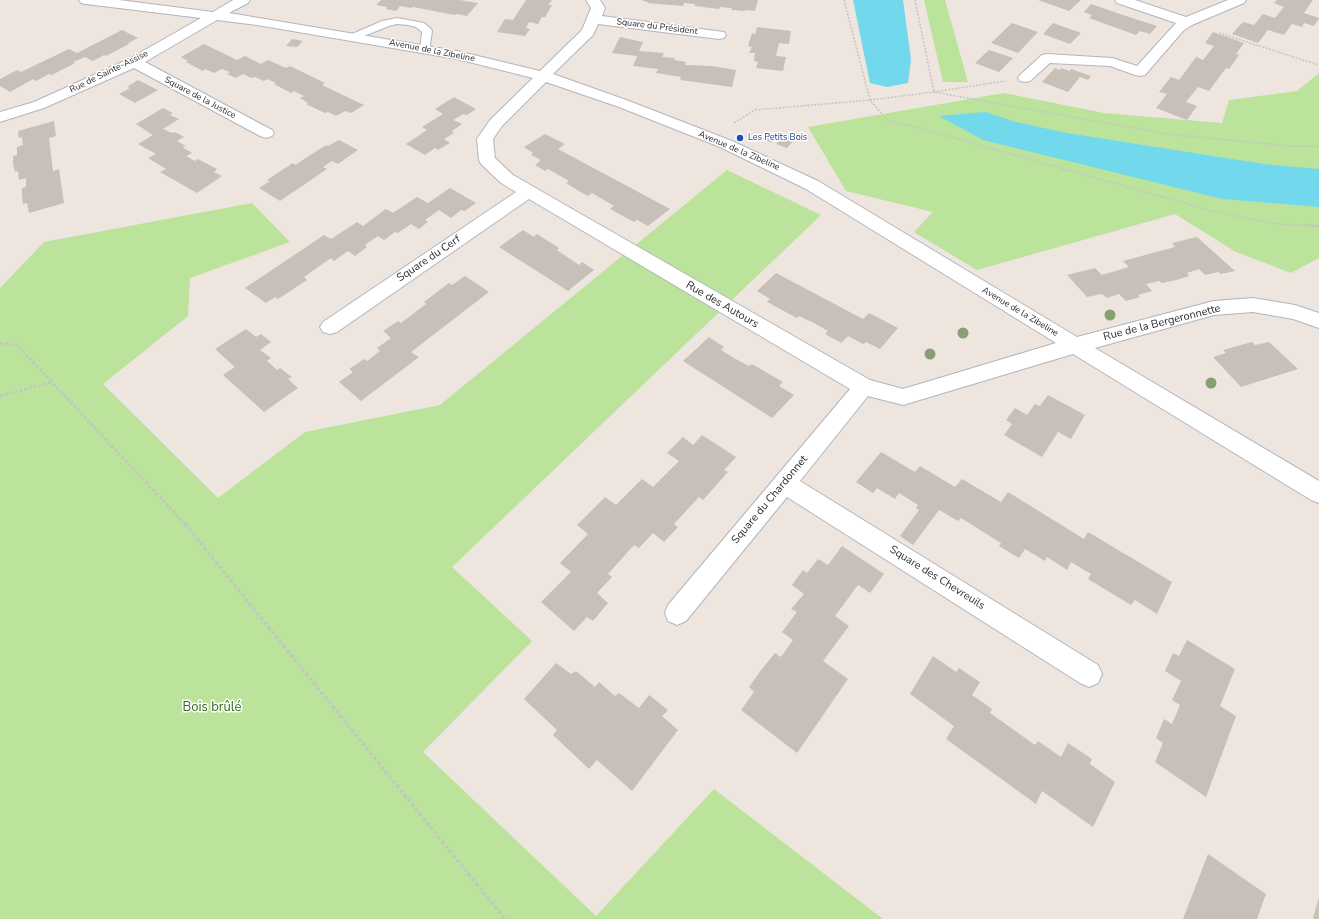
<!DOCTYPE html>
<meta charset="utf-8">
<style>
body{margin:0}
canvas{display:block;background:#ede5de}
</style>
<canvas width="1319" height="919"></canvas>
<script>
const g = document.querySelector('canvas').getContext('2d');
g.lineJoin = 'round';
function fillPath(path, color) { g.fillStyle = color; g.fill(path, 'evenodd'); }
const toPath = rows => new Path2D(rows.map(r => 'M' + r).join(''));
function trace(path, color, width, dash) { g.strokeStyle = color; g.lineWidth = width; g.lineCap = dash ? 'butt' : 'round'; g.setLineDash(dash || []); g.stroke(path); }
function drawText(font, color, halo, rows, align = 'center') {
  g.font = font + ' "Nunito Sans",sans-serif'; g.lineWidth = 3; g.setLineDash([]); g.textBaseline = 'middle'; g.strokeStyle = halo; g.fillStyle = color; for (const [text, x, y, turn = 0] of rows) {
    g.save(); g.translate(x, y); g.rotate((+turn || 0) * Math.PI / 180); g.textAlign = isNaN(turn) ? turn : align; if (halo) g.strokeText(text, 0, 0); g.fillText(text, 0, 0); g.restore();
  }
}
fillPath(toPath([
 [924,0,945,0,968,82,943,82],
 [1319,73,1319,258,1291,273,1236,252,1175,214,977,270,914,232,933,212,846,191,808,127,1004,93,1104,113,1222,123,1229,100,1297,91],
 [727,170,821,215,452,567,532,641,423,752,596,916,714,789,883,919,0,919,0,288,44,242,252,203,290,242,190,278,188,316,103,384,218,498,305,432,440,405]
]), '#bbe39b');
fillPath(toPath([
 [853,0,903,0,911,59,908,83,887,87,870,83],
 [985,112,1016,122,1067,133,1264,164,1319,169,1319,207,1222,199,983,140,939,116]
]), '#72d9ed');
fillPath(toPath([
 [381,0,460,0,478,3,467,16,457,14,455,15,413,7,411,8,400,6,396,11,386,9,387,7,376,5],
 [526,0,552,0,548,5,552,5,545,17,542,17,538,24,529,22,526,28,530,29,525,36,497,32,505,19,513,20],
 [641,0,758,0,755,11,745,10,745,11,731,10,732,8,720,7,719,9,695,6,695,4,684,3,683,6,658,4,647,3,648,2],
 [1038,0,1081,0,1069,11],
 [1277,0,1313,0,1304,13,1319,18,1314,26,1304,23,1302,27,1292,24,1284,35,1268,30,1258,43,1232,34,1243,22,1254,25,1263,14,1275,18,1284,7,1274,3],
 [1091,4,1123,15,1157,26,1150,34,1140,31,1136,35,1089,18,1092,15,1084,12],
 [1012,23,1038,32,1018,53,991,43],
 [1053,23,1081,33,1070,44,1043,34],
 [757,27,791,31,789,44,779,43,776,56,786,57,783,71,756,68,758,62,754,61,755,53,749,53,752,47,748,46,752,33,755,34],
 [122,30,138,38,128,43,129,44,106,56,104,55,93,61,85,57,73,62,75,63,52,75,49,74,36,81,33,79,10,92,0,86,0,79,17,70,21,72,69,49,77,53],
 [1213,32,1244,43,1236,54,1239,55,1229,69,1226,68,1209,91,1198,87,1186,102,1197,106,1187,120,1156,108,1167,94,1159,92,1171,77,1179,80,1196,57,1203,60,1214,46,1205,43],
 [620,37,643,42,639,51,664,53,662,57,675,58,674,60,686,62,685,65,712,66,736,70,732,87,680,80,681,77,656,73,658,69,633,66,637,56,612,53],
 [292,39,303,41,297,47,286,46],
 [204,44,237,60,245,56,261,64,268,60,286,68,290,66,325,83,322,85,364,105,351,113,345,111,336,116,328,112,325,113,306,104,308,103,300,98,304,96,294,91,291,93,274,84,276,83,267,79,264,81,255,77,251,78,243,74,236,78,227,74,230,72,222,69,214,73,205,69,203,71,186,62,188,61,181,57],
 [989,50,1013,58,999,72,975,63],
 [1055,68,1060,70,1061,68,1070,71,1071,69,1091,76,1088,80,1080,77,1068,92,1042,82],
 [138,80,158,90,135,103,119,94,130,88,127,87],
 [454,97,476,109,467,115,463,114,453,120,462,124,452,131,454,133,444,139,450,143,438,150,435,148,425,155,406,144,427,130,422,127,443,114,435,109],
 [163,108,173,113,170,115,179,119,163,129,172,133,175,132,184,137,177,141,186,146,182,147,192,153,186,156,195,161,198,159,217,169,214,172,222,176,197,193,160,172,166,169,148,158,156,154,138,144,153,135,136,124],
 [54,121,56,136,49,138,53,171,59,169,64,203,29,213,27,203,23,204,22,196,22,188,26,187,26,178,19,180,18,171,15,172,13,164,13,156,17,155,17,147,23,145,22,137,19,138,18,131],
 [545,134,565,144,558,149,670,209,648,226,637,220,634,222,610,209,614,206,592,193,588,196,577,190,566,183,569,181,548,169,545,171,535,165,541,160,531,155,533,153,524,147],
 [785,135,795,139,787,148,776,144],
 [767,136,775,139,772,143,763,139],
 [339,140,358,150,338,164,332,161,323,167,327,169,280,201,259,188,270,181,267,180,293,163,295,165,326,145,328,146],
 [450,188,476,203,465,211,461,210,451,218,439,210,425,220,428,222,419,229,411,224,398,233,395,232,384,240,378,236,365,245,367,247,355,256,348,251,334,261,331,258,304,277,307,280,278,299,275,297,266,303,245,288,324,235,331,239,357,222,363,226,386,209,393,213,417,197,428,203],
 [523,230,534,237,537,234,559,248,557,250,579,265,582,262,594,270,568,291,499,247],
 [1197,237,1235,271,1221,274,1218,272,1205,275,1199,269,1187,273,1189,276,1176,280,1162,283,1159,281,1146,284,1152,291,1138,295,1140,297,1126,301,1119,294,1107,298,1102,294,1087,297,1067,275,1095,268,1102,275,1129,267,1123,261,1175,247,1172,243],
 [776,273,863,319,869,313,898,328,880,349,866,342,863,344,848,336,841,343,825,334,828,331,814,323,799,316,797,318,767,302,770,299,757,291],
 [465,276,489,292,411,352,419,357,361,401,339,382,353,372,349,369,364,359,367,361,380,351,377,348,391,338,383,331,398,321,401,323,426,304,424,302,437,292,449,283,452,285],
 [246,329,256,337,261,334,271,342,260,350,271,358,267,361,277,370,280,368,292,377,288,379,298,388,264,412,223,375,235,367,215,349],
 [709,337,724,347,721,350,734,358,749,366,752,364,783,382,779,386,794,395,772,418,683,361],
 [1252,342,1255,345,1269,342,1298,369,1241,387,1213,357,1226,353,1223,350],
 [1048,395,1085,415,1071,439,1058,432,1042,457,1004,435,1012,424,1006,420,1015,408,1027,415,1035,404,1040,406],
 [702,435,736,457,724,470,728,472,703,500,699,497,686,511,674,524,678,527,664,542,653,533,639,548,634,545,608,574,612,577,597,593,608,603,593,621,587,617,574,631,541,602,571,572,560,563,588,534,577,525,605,497,616,505,642,479,653,487,679,461,667,453,683,437,693,445],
 [881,452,915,472,920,466,955,487,962,479,1001,502,1008,492,1084,539,1088,532,1172,582,1157,614,1135,600,1131,605,1088,579,1091,574,1071,562,1067,570,1047,557,1045,561,1025,549,1019,558,999,546,1001,543,961,518,958,521,939,510,913,545,900,536,919,510,916,508,918,505,899,493,895,499,877,488,873,493,856,482],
 [842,546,884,574,870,593,858,585,835,616,849,626,823,661,848,679,797,753,741,710,754,692,749,687,762,669,775,653,781,657,793,640,782,632,797,612,791,609,804,594,792,585,803,570,807,573,818,559,828,565],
 [1187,640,1235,669,1220,706,1236,716,1206,797,1155,762,1163,743,1156,738,1164,719,1172,724,1180,705,1172,700,1181,681,1165,671,1173,653,1179,656],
 [933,656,956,672,959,668,980,682,972,695,992,709,990,713,1035,745,1038,741,1061,757,1068,743,1092,759,1090,764,1115,782,1093,827,1042,791,1036,804,946,739,954,726,910,694],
 [556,663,571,674,576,671,595,687,599,682,615,696,619,693,639,708,649,695,668,710,662,716,678,730,632,791,597,760,589,769,553,735,557,730,524,699],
 [1208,854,1266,894,1257,919,1183,919],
 [1319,897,1319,919,1315,919,1313,918]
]), '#c6c0b9');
const service = toPath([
 [397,18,424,23,431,29,432,31,429,52,425,53,420,50,422,32,416,27,408,25,397,24,389,26,354,40,349,37,350,35,382,21,397,18]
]);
const minor = toPath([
 [79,0,119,0,213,12,233,0,250,0,248,3,229,13,457,51,540,71,582,30,591,8,586,0,600,0,605,8,602,16,724,32,726,35,724,38,719,39,598,24,593,35,553,74,629,101,732,141,818,181,1077,337,1214,301,1253,298,1295,305,1319,313,1319,328,1293,319,1253,312,1214,315,1095,348,1319,481,1319,503,1311,500,1073,354,903,405,868,396,800,481,1098,665,1102,674,1098,683,1089,687,1080,683,787,497,686,621,677,625,668,621,665,613,668,605,850,389,529,199,337,332,330,334,323,332,320,327,323,322,516,192,501,183,481,164,479,160,477,139,490,120,533,78,457,59,257,25,217,20,145,62,272,130,274,133,272,136,266,138,260,136,134,68,44,108,0,122,0,112,34,102,129,59,201,18,86,4,81,3,79,0],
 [546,82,619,107,720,147,806,189,1056,343,903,389,870,380,513,175,495,158,493,139,502,126,546,82],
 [1115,0,1135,0,1186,17,1228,0,1246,0,1244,3,1192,25,1183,31,1145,75,1140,76,1135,75,1110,66,1050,63,1030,81,1025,82,1020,81,1018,78,1020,75,1042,55,1047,54,1112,58,1137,66,1176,23,1117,3,1115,0]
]);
trace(service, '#b1b5bf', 2);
trace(minor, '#b1b5bf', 2);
trace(toPath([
 [844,0,870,100,888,121,912,126,1216,212,1277,224,1319,226],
 [915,0,934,92,1005,81],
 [1219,33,1319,65],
 [734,123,755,110,870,100,934,92,1167,134,1290,146,1319,146]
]), '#c4c4c4', 1.5, [2, 1.5]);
trace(toPath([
 [1306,225,1319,226],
 [0,343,17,345,186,525],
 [0,396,52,382]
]), '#c4c4c4', 2.5, [3, 2]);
trace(toPath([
 [185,524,505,919]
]), '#c4c4c4', 3, [3.5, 2.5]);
fillPath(service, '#fff');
fillPath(minor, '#fff');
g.fillStyle = '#87a073';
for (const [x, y] of [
 [1110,315],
 [963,333],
 [930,354],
 [1211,383]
]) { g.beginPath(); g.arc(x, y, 5.5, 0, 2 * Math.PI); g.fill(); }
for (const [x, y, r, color] of [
 [740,138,4,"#1a4fb4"]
]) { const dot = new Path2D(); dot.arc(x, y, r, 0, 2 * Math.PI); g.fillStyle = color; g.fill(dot); trace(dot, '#fff', 1.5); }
drawText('9px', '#2b2b2b', '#fff', [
 ["Square du Président",657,27,7],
 ["Avenue de la Zibeline",432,51,11],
 ["Rue de Sainte-Assise",109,72,-26],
 ["Square de la Justice",200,98,28],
 ["Avenue de la Zibeline",739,151,23],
 ["Avenue de la Zibeline",1020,312,31]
]);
drawText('9px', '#164399', '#fff', [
 ["Les Petits Bois",748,138]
], 'left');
drawText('11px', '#2b2b2b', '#fff', [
 ["Square du Cerf",429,259,-34],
 ["Rue des Autours",722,305,30],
 ["Rue de la Bergeronnette",1162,323,-14],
 ["Square du Chardonnet",770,500,-50],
 ["Square des Chevreuils",937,578,32]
]);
drawText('13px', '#33681b', '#fff', [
 ["Bois brûlé",212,708]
]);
</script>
